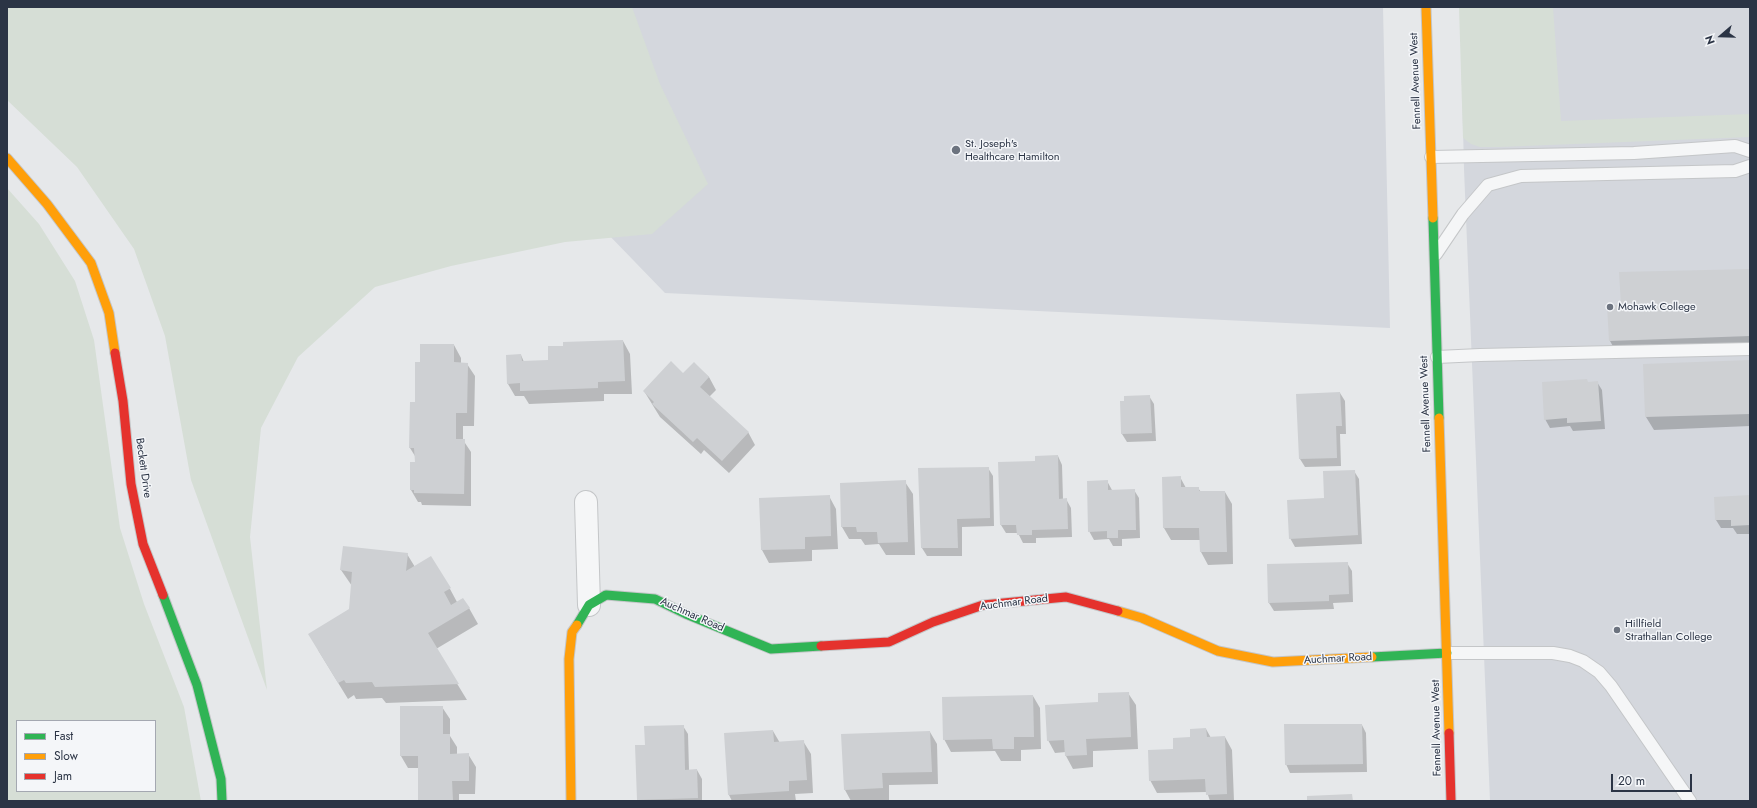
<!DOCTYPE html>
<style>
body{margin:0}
#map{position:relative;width:1757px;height:808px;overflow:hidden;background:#e6e8ea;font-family:Jost,sans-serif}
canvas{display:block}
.frame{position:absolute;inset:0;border:8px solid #2b3445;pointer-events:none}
.legend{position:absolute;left:16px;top:720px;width:140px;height:72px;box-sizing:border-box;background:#f4f6f9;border:1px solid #a4a8b1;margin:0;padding:5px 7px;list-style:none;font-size:12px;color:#2b3445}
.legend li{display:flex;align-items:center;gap:8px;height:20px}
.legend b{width:20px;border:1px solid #a4a8b1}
.north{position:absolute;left:1701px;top:16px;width:40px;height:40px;-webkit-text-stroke:3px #f4f6f9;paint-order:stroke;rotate:250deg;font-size:11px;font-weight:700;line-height:16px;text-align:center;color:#2b3445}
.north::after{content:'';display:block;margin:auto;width:14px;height:18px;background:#2b3445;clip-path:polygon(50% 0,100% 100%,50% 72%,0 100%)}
.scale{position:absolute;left:1611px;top:774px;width:81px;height:18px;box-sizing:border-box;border:2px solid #2b3445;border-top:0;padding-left:5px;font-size:12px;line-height:14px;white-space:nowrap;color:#2b3445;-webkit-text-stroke:3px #f4f6f9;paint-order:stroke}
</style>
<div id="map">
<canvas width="1757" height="808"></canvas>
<div class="frame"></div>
<ul class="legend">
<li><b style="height:5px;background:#30b455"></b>Fast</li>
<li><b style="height:5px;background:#ff9f0a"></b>Slow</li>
<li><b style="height:5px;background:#e5322d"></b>Jam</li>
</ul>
<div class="north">N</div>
<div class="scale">20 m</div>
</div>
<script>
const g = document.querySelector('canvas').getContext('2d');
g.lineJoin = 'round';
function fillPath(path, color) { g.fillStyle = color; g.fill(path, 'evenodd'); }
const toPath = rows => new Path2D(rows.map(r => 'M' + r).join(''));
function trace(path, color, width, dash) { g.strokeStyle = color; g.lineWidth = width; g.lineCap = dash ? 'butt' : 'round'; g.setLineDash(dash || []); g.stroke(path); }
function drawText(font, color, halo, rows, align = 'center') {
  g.font = font + ' Jost,sans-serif'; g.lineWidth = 3; g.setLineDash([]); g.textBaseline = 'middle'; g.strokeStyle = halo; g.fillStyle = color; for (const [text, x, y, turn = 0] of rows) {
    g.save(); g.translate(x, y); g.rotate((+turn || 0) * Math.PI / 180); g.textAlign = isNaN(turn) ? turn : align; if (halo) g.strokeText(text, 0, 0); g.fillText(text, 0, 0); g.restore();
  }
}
fillPath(toPath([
 [388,7,1383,7,1390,328,665,293],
 [1460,7,1750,7,1750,801,1490,801,1464,169]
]), '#d4d7dd');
fillPath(toPath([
 [7,7,632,7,660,84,708,184,652,234,565,242,451,266,375,287,298,357,261,428,250,537,267,690,191,480,165,336,134,249,77,167,7,100],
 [1459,7,1553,7,1561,121,1750,114,1750,137,1499,147,1480,147,1471,144,1463,138],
 [7,188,39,224,75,281,94,340,120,528,144,604,184,707,201,801,7,801],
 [17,721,155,721,155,791,17,791]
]), '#d6ded6');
fillPath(toPath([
 [1750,270,1750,352,1619,357,1610,341,1622,306],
 [623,341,630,354,632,394,604,394,604,401,529,404,524,396,515,396,508,384,521,355,524,362,549,361],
 [454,345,461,358,461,363,467,364,475,376,474,426,463,426,463,440,471,452,471,506,422,505,421,502,418,502,411,490,416,463,415,456,410,448,421,363],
 [1750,361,1750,426,1654,430,1646,417,1644,365],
 [694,363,709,377,716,390,709,397,748,432,755,445,729,473,704,450,701,454,660,417,644,391,683,374],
 [1597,382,1602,390,1605,429,1573,431,1570,426,1550,428,1545,419,1588,383],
 [1340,393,1345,401,1346,434,1340,434,1341,466,1305,467,1300,459],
 [1149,396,1154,404,1156,441,1127,442,1122,434,1121,402],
 [1058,456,1062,465,1063,499,1066,499,1071,508,1072,537,1036,538,1036,543,1023,543,1018,533,1006,533,1001,525,1036,462],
 [988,468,993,476,994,526,962,527,962,556,927,556,922,548],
 [1354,471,1359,479,1362,544,1295,547,1290,538,1326,499],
 [1180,477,1186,488,1198,488,1201,492,1225,492,1232,504,1233,564,1208,565,1201,552,1200,540,1171,540,1164,528],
 [1107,481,1112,490,1134,490,1139,498,1140,538,1122,539,1122,546,1113,546,1109,539,1094,540,1089,531],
 [905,482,913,494,915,555,886,555,879,544,865,545,861,539,849,539,842,527],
 [829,496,836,509,838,549,812,550,812,561,769,563,762,550,760,499],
 [1750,496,1750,534,1737,534,1733,528,1721,528,1716,520],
 [407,554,415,567,450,589,457,602,469,608,478,624,436,649,467,700,386,703,382,698,356,699,354,695,348,699,318,650,350,610,352,586,341,570],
 [1347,563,1352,571,1353,602,1333,603,1334,609,1274,611,1269,603],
 [1128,693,1136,705,1138,749,1093,751,1093,767,1073,769,1066,756,1066,752,1055,753,1048,740,1099,703],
 [1033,696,1040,708,1041,749,1021,750,1021,761,1001,761,995,751,951,752,944,739],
 [442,707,450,719,450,736,457,747,457,754,468,754,476,767,475,794,459,794,459,801,419,801,419,768,408,768,401,756],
 [1362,725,1366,733,1367,772,1290,773,1286,764],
 [683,726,688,734,689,770,697,770,702,779,702,801,639,801,646,746],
 [1206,729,1211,738,1225,737,1232,750,1234,801,1210,801,1207,792,1157,793,1150,780,1174,750],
 [773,731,780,743,803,741,811,754,813,793,795,794,796,801,732,801,729,795],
 [930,732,937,744,938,784,889,785,889,801,851,801,845,790]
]), '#0003');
fillPath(toPath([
 [1750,269,1750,336,1609,341,1607,305,1621,305,1619,272],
 [623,340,625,381,598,382,598,388,520,391,520,383,507,384,506,355,521,354,522,361,548,360,548,346,563,346,563,342],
 [420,344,454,344,454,362,468,363,467,413,456,413,456,439,465,439,464,494,414,493,414,490,410,490,410,462,415,462,414,448,409,448,410,402,415,402,415,362,420,362],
 [1750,360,1750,414,1645,417,1643,364],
 [671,361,683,373,694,362,709,377,700,387,749,432,722,461,697,438,693,442,652,404,654,402,643,391],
 [1587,379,1588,382,1598,381,1601,421,1567,423,1567,418,1544,420,1542,382],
 [1340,392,1342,426,1336,426,1337,458,1299,459,1296,394],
 [1150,395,1152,433,1121,434,1120,401,1124,401,1124,396],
 [1058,455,1059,499,1067,498,1068,529,1032,530,1032,535,1017,535,1016,525,1000,525,998,462,1035,461,1035,456],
 [989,467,990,518,957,519,958,548,921,548,918,468],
 [1355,470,1358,535,1289,539,1287,500,1324,498,1323,471],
 [1181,476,1181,487,1199,487,1199,491,1225,491,1227,552,1200,552,1199,528,1163,528,1162,477],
 [906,480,908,542,878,543,877,532,857,532,856,527,841,527,840,483],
 [1108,480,1108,490,1135,489,1136,530,1118,530,1118,538,1107,538,1107,531,1088,532,1087,481],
 [830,495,831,536,805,537,805,549,761,550,759,498],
 [1750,495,1750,525,1731,526,1731,520,1715,520,1714,497],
 [343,546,408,553,406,571,431,556,451,588,444,592,451,605,463,598,470,608,428,633,459,684,375,687,372,682,346,683,344,680,338,683,308,634,349,609,352,572,340,570],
 [1348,562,1349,594,1329,595,1329,601,1268,603,1267,564],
 [1129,692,1131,737,1086,739,1087,755,1065,756,1064,740,1047,741,1045,705,1098,702,1098,693],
 [1033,695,1034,737,1014,737,1014,749,993,749,992,739,943,740,942,697],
 [400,706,443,706,443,734,450,734,450,754,469,753,469,781,452,781,453,801,418,801,418,756,400,756],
 [1284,724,1362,724,1363,764,1285,765],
 [684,725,685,770,697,769,698,798,637,800,635,745,645,745,644,726],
 [1206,728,1207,737,1225,736,1227,794,1206,795,1205,779,1149,781,1148,750,1173,749,1173,738,1190,737,1190,729],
 [773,730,774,742,804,740,807,780,789,781,789,791,728,795,724,733],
 [930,731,932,772,882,773,883,788,844,790,841,734],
 [1352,794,1353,801,1307,801,1307,796]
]), '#ced0d3');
const lane = toPath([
 [1431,157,1634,153,1735,146,1750,151],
 [1436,254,1463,214,1488,185,1521,176,1735,171,1750,166],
 [1437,357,1480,355,1750,349],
 [1447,653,1553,653,1570,656,1583,661,1599,672,1611,686,1690,801]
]);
const street = toPath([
 [586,502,589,605]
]);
const fast = toPath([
 [1433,218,1439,418],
 [163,595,197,685,221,779,222,801],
 [577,625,589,605,606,595,655,599,686,614,771,649,821,646],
 [1372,657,1447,653]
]);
const slow = toPath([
 [1426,7,1433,218],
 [7,158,47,204,91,263,109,313,115,353],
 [1439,418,1449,733],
 [1118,611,1142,618,1218,651,1273,662,1372,657],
 [571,801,569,659,572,632,577,625]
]);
const jam = toPath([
 [115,353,123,401,131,484,143,544,163,595],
 [821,646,889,642,933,622,983,605,1066,597,1118,611],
 [1449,733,1451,801]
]);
trace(lane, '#c4c6c8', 14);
trace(street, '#c4c6c8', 24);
trace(fast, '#c4c6c8', 11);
trace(slow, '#c4c6c8', 11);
trace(jam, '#c4c6c8', 11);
trace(lane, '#f5f6f7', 12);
trace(street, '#f5f6f7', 22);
trace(fast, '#30b455', 9);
trace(slow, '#ff9f0a', 9);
trace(jam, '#e5322d', 9);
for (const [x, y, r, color] of [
 [956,150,5,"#6c737f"],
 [1610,307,4,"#6c737f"],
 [1617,630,4,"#6c737f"]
]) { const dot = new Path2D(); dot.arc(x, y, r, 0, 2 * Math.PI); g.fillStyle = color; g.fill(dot); trace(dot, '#f4f6f9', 1.5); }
drawText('11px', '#2b3445', '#f4f6f9', [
 ["Fennell Avenue West",1416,81,-92],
 ["Fennell Avenue West",1426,404,-92],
 ["Beckett Drive",143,468,82],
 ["Auchmar Road",1014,603,-7],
 ["Auchmar Road",692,615,24],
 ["Auchmar Road",1338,659,-3],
 ["Fennell Avenue West",1437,728,-91]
]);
drawText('11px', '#2b3445', '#f4f6f9', [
 ["St. Joseph's",965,144],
 ["Healthcare Hamilton",965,157],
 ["Mohawk College",1618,307],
 ["Hillfield",1625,624],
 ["Strathallan College",1625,637]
], 'left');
</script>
